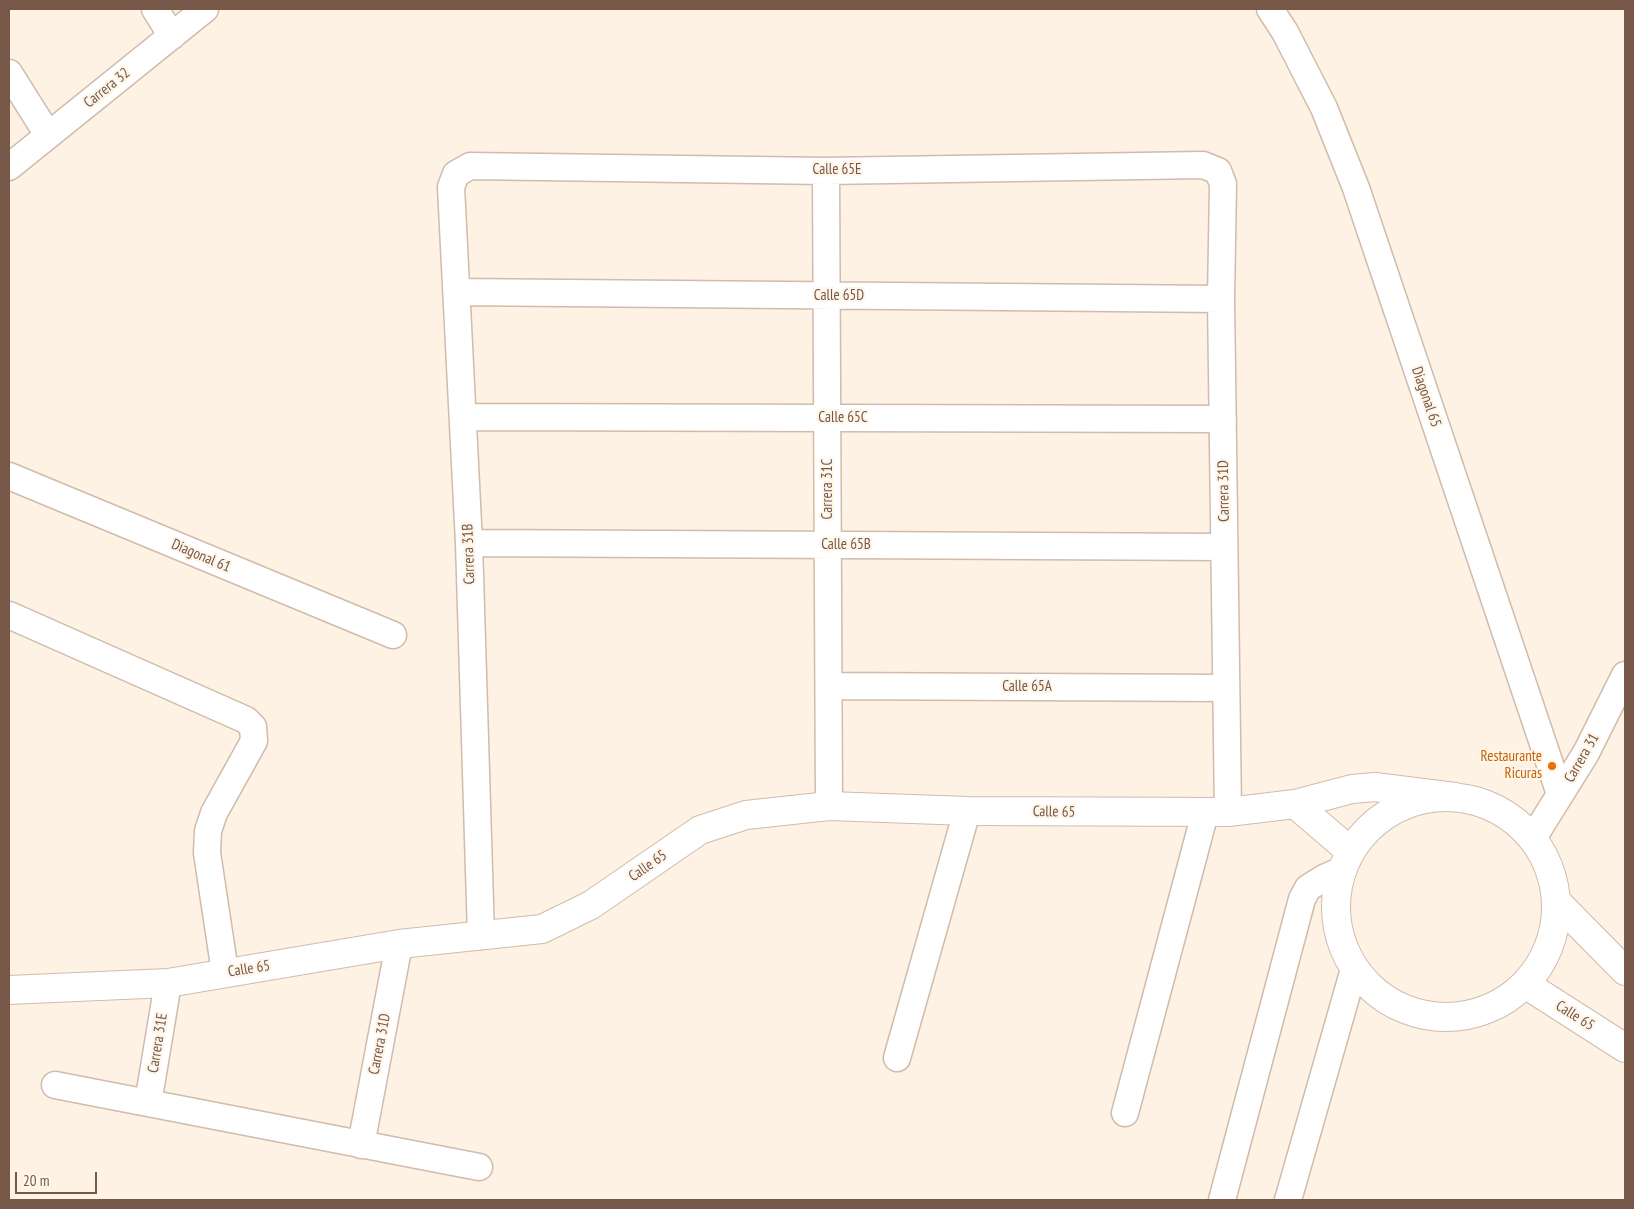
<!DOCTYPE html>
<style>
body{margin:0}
#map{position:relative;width:1634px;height:1209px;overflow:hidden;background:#fdf2e3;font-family:"PT Sans Narrow",sans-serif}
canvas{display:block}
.frame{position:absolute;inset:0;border:10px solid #765748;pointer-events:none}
.scale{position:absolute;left:15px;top:1172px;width:82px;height:22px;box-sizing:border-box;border:2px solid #765748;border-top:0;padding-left:6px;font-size:15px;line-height:18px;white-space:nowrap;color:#765748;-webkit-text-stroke:4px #fff6ea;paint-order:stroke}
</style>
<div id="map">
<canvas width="1634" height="1209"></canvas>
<div class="frame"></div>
<div class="scale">20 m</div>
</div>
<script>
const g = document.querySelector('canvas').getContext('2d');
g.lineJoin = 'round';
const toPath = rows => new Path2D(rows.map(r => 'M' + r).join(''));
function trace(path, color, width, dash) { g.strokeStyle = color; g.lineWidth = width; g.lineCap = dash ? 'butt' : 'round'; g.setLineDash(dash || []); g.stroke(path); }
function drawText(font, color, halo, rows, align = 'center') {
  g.font = font + ' "PT Sans Narrow",sans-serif'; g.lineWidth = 4.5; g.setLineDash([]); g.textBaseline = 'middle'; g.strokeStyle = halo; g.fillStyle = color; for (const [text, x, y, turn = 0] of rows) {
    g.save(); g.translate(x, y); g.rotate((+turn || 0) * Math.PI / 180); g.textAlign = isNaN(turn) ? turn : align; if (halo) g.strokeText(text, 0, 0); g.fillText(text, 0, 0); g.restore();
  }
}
const minor = toPath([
 [155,9,172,36],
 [1270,9,1285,32,1324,108,1356,188,1560,794],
 [9,73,48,135],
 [9,167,205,9],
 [826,171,829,806],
 [457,292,1221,299],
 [463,417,1223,419],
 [9,476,393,635],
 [469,543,1224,547],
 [9,615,246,720,253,727,254,741,214,813,208,831,207,853,225,972],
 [829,686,1226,688],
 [1533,838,1586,753,1625,675],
 [481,936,469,543,451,187,456,174,470,166,826,171,1203,165,1218,171,1223,184,1221,299,1228,812],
 [897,1058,967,811],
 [55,1085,479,1167],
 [148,1103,168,983],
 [1125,1113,1205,813],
 [361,1145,399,944],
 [1222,1200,1302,899,1308,888,1324,878,1340,871],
 [1288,1200,1354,969]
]);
const tertiary = toPath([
 '1336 907a110 110 0 1 1 220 0a110 110 0 1 1-220 0Z',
 [1295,804,1350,851],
 [1557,902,1625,971],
 [1525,984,1625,1048],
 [9,990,168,983,399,944,542,929,591,905,700,830,746,815,829,806,967,811,1228,812,1295,804,1352,789,1375,787,1455,797]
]);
trace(minor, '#d1bbac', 29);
trace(tertiary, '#d1bbac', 30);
trace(minor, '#fff', 26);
trace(tertiary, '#fff', 28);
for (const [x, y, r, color] of [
 [1552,766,5,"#e8710a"]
]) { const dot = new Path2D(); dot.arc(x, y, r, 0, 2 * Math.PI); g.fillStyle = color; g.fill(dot); trace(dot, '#fff6ea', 2); }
drawText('15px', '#765748', '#fff6ea', [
 ["Carrera 32",107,88,-39],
 ["Calle 65E",837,170],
 ["Calle 65D",839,296],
 ["Diagonal 65",1426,397,71],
 ["Calle 65C",843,418],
 ["Carrera 31C",828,489,-90],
 ["Carrera 31D",1224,491,-91],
 ["Calle 65B",846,545],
 ["Carrera 31B",469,554,-92],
 ["Diagonal 61",201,556,23],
 ["Calle 65A",1027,687],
 ["Carrera 31",1582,758,-60],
 ["Calle 65",1054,812,1],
 ["Calle 65",648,866,-35],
 ["Calle 65",249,969,-9],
 ["Calle 65",1575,1016,32],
 ["Carrera 31E",158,1043,-81],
 ["Carrera 31D",380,1044,-79]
]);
drawText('15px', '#c56008', '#fff6ea', [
 ["Restaurante",1542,757],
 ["Ricuras",1542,774]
], 'right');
</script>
